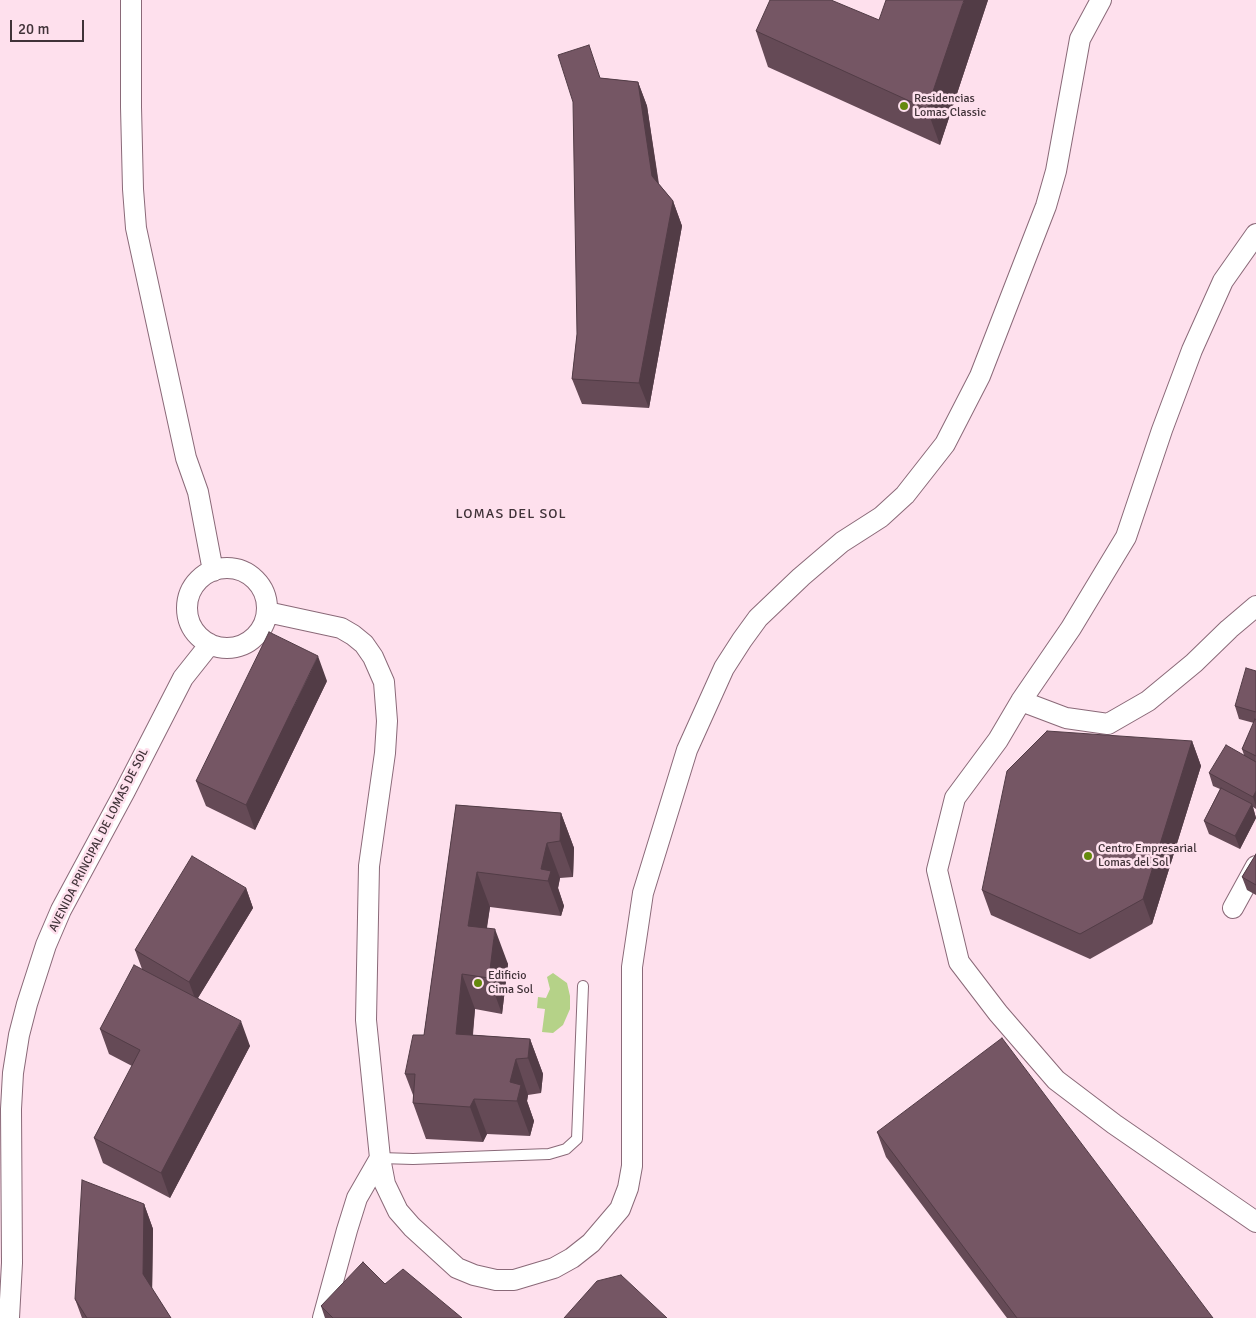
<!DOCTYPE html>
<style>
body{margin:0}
#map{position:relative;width:1256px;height:1318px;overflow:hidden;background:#fee0ed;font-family:Signika,sans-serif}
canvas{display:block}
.scale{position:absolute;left:10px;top:20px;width:74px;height:22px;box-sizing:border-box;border:2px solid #403238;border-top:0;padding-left:6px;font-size:15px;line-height:18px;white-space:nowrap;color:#403238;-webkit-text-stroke:4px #fee0ed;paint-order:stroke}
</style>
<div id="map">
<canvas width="1256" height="1318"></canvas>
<div class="scale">20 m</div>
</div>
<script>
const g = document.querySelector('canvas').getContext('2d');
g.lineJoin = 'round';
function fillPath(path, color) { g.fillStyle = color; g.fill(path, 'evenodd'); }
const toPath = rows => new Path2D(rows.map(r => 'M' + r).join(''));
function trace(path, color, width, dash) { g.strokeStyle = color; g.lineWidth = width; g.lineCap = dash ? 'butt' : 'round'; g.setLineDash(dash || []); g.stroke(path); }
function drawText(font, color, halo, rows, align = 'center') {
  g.font = font + ' Signika,sans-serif'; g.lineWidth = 5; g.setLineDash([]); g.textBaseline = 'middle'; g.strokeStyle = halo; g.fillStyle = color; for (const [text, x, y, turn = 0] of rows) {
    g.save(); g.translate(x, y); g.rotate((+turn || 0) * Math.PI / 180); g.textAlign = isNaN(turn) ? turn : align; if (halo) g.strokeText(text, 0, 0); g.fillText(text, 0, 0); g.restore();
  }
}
fillPath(toPath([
 [553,973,567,983,570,996,570,1009,563,1025,553,1033,542,1032,545,1009,537,1008,538,997,546,998,550,989,547,977]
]), '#b5d288');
const service = toPath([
 [380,1158,413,1159,549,1154,566,1149,577,1139,583,986]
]);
const minor = toPath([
 [131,0,131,107,133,189,136,228,186,458,198,492,213,571],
 [1256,234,1223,281,1192,350,1162,430,1126,537,1071,628,1021,701,998,740,955,798,937,870,959,962,998,1013,1056,1080,1114,1124,1256,1222],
 '187 608a40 40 0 1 1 80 0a40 40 0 1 1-80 0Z',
 [267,612,341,628,353,635,364,644,373,657,384,682,387,721,385,753,369,866,366,1020,380,1158,385,1184,398,1211,412,1227,457,1268,474,1275,496,1280,514,1280,554,1268,572,1258,591,1243,620,1209,628,1188,632,1166,632,967,643,893,687,750,724,668,742,640,758,618,801,577,842,542,881,517,905,495,945,444,980,376,1046,206,1056,171,1080,39,1101,0],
 [1021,701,1066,718,1108,724,1148,701,1194,663,1229,629,1256,606],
 [1233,908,1256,866],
 [9,1318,12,1263,11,1109,13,1073,19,1035,27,1004,46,945,61,910,125,791,183,678,210,644],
 [323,1318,347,1230,357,1198,380,1158]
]);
trace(service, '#8a6978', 12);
trace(minor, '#8a6978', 22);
trace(service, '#fff', 10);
trace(minor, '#fff', 20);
fillPath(toPath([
 [988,0,940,145,768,67,756,31,879,20],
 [601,78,638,82,647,106,659,184,673,201,682,226,649,408,582,404,572,379,577,334],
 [1256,671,1256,809,1253,807,1256,818,1240,849,1209,834,1204,821,1220,789,1213,786,1209,773,1244,755,1242,749,1254,723,1239,719,1235,706],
 [327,681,255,830,206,806,196,781],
 [1192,741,1201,766,1152,924,1090,959,991,915,982,890],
 [456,805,561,813,574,848,573,877,560,878,558,888,564,906,561,916,490,907,487,928,508,964,502,1014,475,1009,473,1035,530,1039,543,1074,541,1093,528,1095,527,1101,534,1121,530,1136,487,1134,483,1142,426,1139,413,1103,413,1095,405,1074,424,1035],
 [1256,854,1256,895,1247,890,1242,877],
 [246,888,253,908,198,998,250,1046,170,1198,103,1163,94,1138,132,1066,109,1054,100,1029,142,969,135,950],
 [877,1132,1213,1318,1007,1318,886,1157],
 [144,1204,153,1229,152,1289,171,1318,82,1318,75,1299],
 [385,1284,462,1318,325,1318,321,1306]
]), '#654a56');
fillPath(toPath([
 [964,0,988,0,940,145,927,109],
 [638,82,647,106,661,201,652,176],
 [673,201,682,226,649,408,639,383],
 [318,656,327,681,255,830,246,805],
 [1192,741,1201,766,1152,924,1143,899],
 [1256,791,1256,806,1253,797],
 [1252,804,1256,818,1240,849,1235,836],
 [561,813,574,848,573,877,560,841],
 [547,843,560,878,558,888,564,906,561,916,548,881,541,869],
 [477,872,490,907,481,962,468,926],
 [246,888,253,908,196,1001,189,982],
 [495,929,508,964,502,1014,489,978],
 [462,974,475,1009,469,1070,456,1034],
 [241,1021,250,1046,170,1198,161,1173],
 [530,1039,543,1074,541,1093,528,1058],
 [516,1059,528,1095,527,1101,534,1121,530,1136,510,1082],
 [474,1099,487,1134,483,1142,470,1107],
 [144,1204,153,1229,152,1299,143,1274]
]), '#523c46');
const building = toPath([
 [770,0,831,0,879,20,886,0,964,0,927,109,756,31,770,0],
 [589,45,600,78,638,82,652,176,673,201,639,383,572,379,577,334,573,102,558,55,589,45],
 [269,632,318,656,246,805,196,781,269,632],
 [1246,668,1256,671,1256,712,1235,706,1246,668],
 [1255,719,1256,720,1256,756,1242,749,1255,719],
 [1047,731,1192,741,1143,899,1080,934,982,890,1007,771,1047,731],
 [1226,745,1256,762,1256,791,1253,797,1209,773,1226,745],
 [1221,788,1252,804,1235,836,1204,821,1221,788],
 [456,805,561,813,560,841,547,843,541,869,551,871,548,881,477,872,468,926,495,929,489,978,462,974,456,1034,530,1039,528,1058,516,1059,510,1082,521,1085,517,1101,474,1099,470,1107,413,1103,415,1074,405,1074,413,1035,424,1035,456,805],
 [1256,854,1256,885,1242,877,1256,854],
 [192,856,246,888,189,982,135,950,192,856],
 [134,965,241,1021,161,1173,94,1138,140,1050,100,1029,134,965],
 [1002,1038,1213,1318,1017,1318,877,1132,1002,1038],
 [82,1180,144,1204,143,1274,171,1318,87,1318,75,1299,82,1180],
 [363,1262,385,1284,403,1269,462,1318,333,1318,321,1306,363,1262],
 [621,1275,667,1318,564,1318,597,1281,621,1275]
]);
fillPath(building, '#755664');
trace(building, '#523c46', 1);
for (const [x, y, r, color] of [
 [904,106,5,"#65890d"],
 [1088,856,5,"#65890d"],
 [478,983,5,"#65890d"]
]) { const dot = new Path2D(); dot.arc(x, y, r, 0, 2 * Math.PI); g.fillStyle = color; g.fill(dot); trace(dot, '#fee0ed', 2); }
drawText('12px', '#403238', '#fee0ed', [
 ["Residencias",914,99],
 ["Lomas Classic",914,113],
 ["Centro Empresarial",1098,849],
 ["Lomas del Sol",1098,863],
 ["Edificio",488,976],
 ["Cima Sol",488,990]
], 'left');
drawText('12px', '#403238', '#fee0ed', [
 ["AVENIDA PRINCIPAL DE LOMAS DE SOL",99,840,-63]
]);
g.letterSpacing = '1px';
drawText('14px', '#403238', '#fee0ed', [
 ["LOMAS DEL SOL",511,514]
]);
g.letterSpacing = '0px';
</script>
